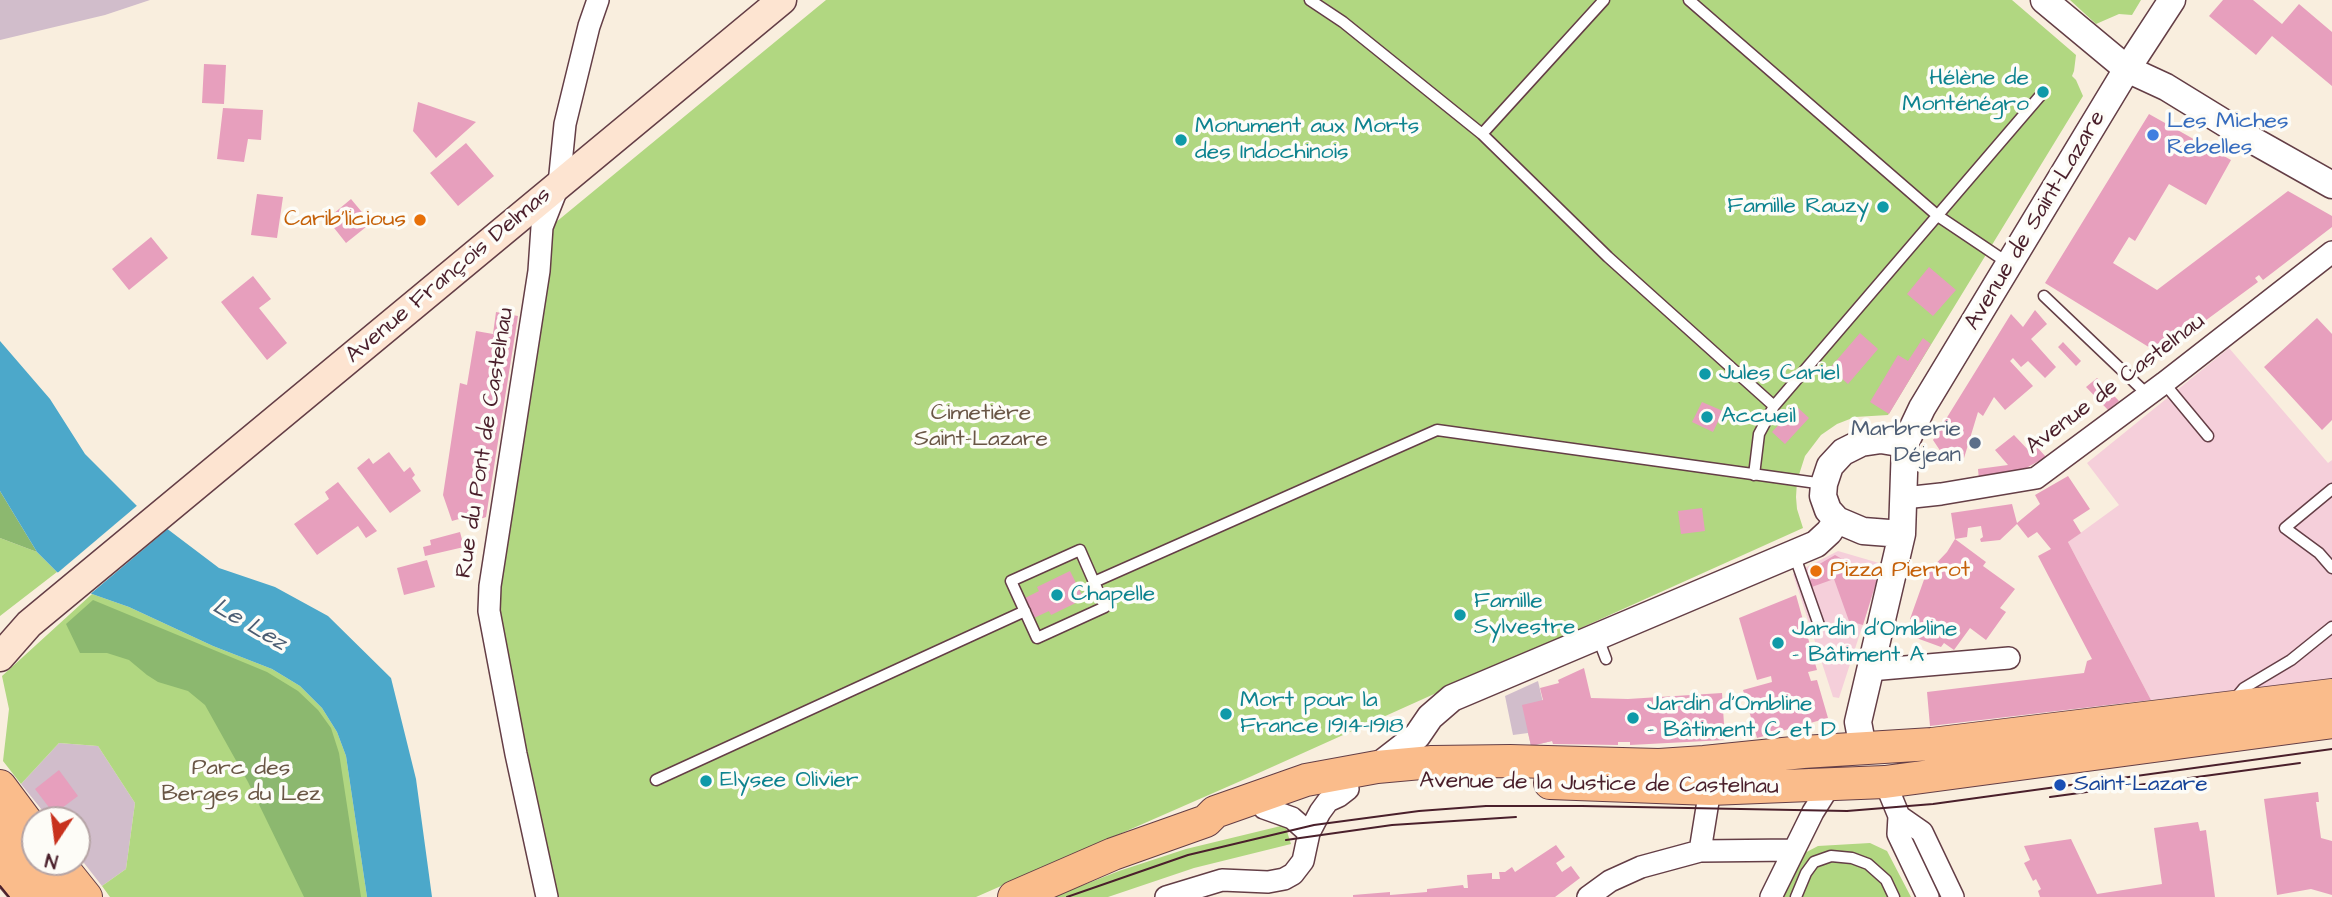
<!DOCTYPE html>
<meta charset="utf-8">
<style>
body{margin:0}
#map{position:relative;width:2332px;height:897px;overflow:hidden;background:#f9eede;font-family:"Architects Daughter",sans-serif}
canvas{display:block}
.north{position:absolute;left:21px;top:806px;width:70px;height:70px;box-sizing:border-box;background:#fdfcf7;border:2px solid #b5a4a5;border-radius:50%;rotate:193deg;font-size:19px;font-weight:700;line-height:28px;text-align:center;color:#4a1f2b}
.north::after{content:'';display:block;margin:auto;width:24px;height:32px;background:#c8321e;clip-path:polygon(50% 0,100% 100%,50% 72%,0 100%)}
</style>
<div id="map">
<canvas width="2332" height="897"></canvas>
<div class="north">N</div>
</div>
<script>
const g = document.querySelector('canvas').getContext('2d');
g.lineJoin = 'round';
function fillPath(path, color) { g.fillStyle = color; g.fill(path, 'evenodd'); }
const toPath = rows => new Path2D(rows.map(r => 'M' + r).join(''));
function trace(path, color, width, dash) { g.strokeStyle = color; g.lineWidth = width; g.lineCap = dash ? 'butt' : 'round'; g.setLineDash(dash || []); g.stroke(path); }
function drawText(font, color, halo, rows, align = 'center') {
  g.font = font + ' "Architects Daughter",sans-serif'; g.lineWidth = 7; g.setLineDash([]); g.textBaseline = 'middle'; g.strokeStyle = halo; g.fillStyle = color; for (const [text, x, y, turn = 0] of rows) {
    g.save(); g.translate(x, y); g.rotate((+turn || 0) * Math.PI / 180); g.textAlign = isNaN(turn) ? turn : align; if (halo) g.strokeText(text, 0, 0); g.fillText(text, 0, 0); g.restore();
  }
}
fillPath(toPath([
 [2229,348,2328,463,2332,460,2332,679,2151,700,2068,542,2119,505,2087,463],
 [1838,551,1879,563,1879,575,1839,698,1833,697,1793,574]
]), '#f5cfda');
fillPath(toPath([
 [0,0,150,0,105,15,0,40],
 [1538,681,1552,741,1531,746,1528,733,1513,735,1505,696],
 [59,743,98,746,135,803,126,869,102,886,77,854,77,820,50,820,21,784]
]), '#d1bdcb');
fillPath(toPath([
 [826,0,2012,0,2076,55,2074,71,2072,76,2076,80,2083,96,1888,415,1855,417,1837,424,1821,435,1805,456,1797,481,1796,497,1797,509,1803,528,1252,776,976,897,555,897,496,604,550,227],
 [2070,0,2141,0,2132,15,2119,14,2096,24],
 [0,538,37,552,57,572,0,616],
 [92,594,129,607,213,646,272,669,300,686,322,708,337,732,346,756,367,897,110,897,102,886,126,869,135,803,98,746,59,743,21,784,3,761,9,709,2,676],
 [1285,825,1291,844,1194,868,1108,897,1053,897,1119,871,1186,849],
 [1870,843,1887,851,1911,897,1778,897,1797,857,1818,846]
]), '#b1d781');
fillPath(toPath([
 [0,491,37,552,0,538],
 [93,600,267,672,298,691,318,710,331,728,339,753,361,897,304,897,248,782,205,705,188,691,158,682,147,675,129,660,107,653,80,653,66,624]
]), '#8cb86f');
fillPath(toPath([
 [0,341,50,399,85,454,137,506,219,568,275,587,328,616,391,678,416,779,432,897,367,897,346,756,337,732,322,708,300,686,272,669,213,646,129,607,92,594,57,572,37,552,0,491]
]), '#4ca8ca');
fillPath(toPath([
 [139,504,170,527,88,596,55,575]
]), '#f9eede');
fillPath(toPath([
 [2223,0,2253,0,2282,24,2299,4,2332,32,2332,86,2272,36,2256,55,2209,16],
 [204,64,226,65,224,104,202,103],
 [418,102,430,106,476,122,436,158,413,131],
 [223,108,263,110,261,140,248,139,244,162,217,159],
 [2149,114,2231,160,2206,205,2169,184,2135,241,2129,237,2113,263,2157,290,2288,191,2332,216,2332,227,2263,280,2259,275,2255,278,2258,282,2160,354,2045,283],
 [466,143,494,176,458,206,430,173],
 [257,194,283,197,277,238,251,235],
 [351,199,371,223,346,243,327,219],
 [151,237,168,258,129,290,112,269],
 [1929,267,1956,290,1933,316,1907,294],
 [253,276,271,299,259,308,287,343,267,360,221,302],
 [2035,310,2047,324,2031,339,2056,367,2045,378,2028,361,2021,367,2013,358,2010,361,2033,386,2005,410,1994,397,1983,416,1978,412,1964,458,1952,455,1945,458,1933,440,2011,314,2023,327],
 [496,312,518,316,486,517,466,524,466,517,452,521,443,495,460,383,467,385,476,331,493,334],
 [2317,318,2332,334,2332,420,2322,430,2264,367],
 [1860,333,1878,349,1848,384,1830,368],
 [1923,338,1931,344,1889,414,1870,402,1898,355,1908,361],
 [2063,342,2081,361,2076,366,2058,347],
 [2097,378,2119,401,2108,410,2086,387],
 [1702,402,1723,411,1713,432,1692,422],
 [1796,406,1809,418,1785,444,1772,432],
 [2014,435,2031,453,2037,447,2046,457,2019,472,1979,480,1978,469,2008,465,1995,450],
 [389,452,404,472,410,467,415,475,412,478,421,491,390,513,357,468,369,458,373,464],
 [2068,476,2090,509,2073,520,2081,533,2068,542,2151,700,1930,726,1927,692,2084,673,2087,661,2092,659,2038,556,2051,549,2037,532,2028,538,2017,524,2000,540,1981,542,1980,539,1983,537,1981,526,1968,528,1967,537,1955,539,1986,562,1983,566,2015,589,2000,608,2006,612,1986,640,1970,628,1954,650,1944,643,1941,647,1911,636,1915,622,1910,619,1926,574,1947,552,1955,539,1951,513,2012,504,2017,523,2040,504,2035,495],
 [338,482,377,531,366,538,358,526,317,555,294,524,329,499,325,492],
 [1702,508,1705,531,1681,534,1678,511],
 [460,532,464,547,425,556,423,547,431,545,430,540],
 [1835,555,1842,559,1847,567,1856,571,1878,576,1863,625,1849,621,1834,579,1809,588,1807,581,1814,578,1811,569],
 [427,560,435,587,404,595,397,568],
 [1070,571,1084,599,1051,615,1049,611,1034,618,1025,598,1039,591,1037,587],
 [1796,595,1817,670,1808,672,1811,681,1817,680,1828,718,1757,738,1743,690,1772,682,1771,676,1757,680,1739,618],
 [1584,668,1591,698,1628,699,1722,693,1725,740,1630,745,1630,742,1618,742,1618,745,1553,744,1552,741,1531,746,1522,705,1543,700,1540,688,1559,683,1558,680],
 [59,770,78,796,54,814,35,789],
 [2318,792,2319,802,2316,802,2321,838,2332,841,2332,895,2311,889,2277,895,2264,799],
 [2198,822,2200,831,2206,830,2215,897,2040,897,2038,891,2041,889,2036,879,2033,881,2024,863,2030,860,2024,846,2071,839,2097,894,2162,884,2154,828],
 [1556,845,1565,857,1556,863,1562,872,1571,866,1580,878,1555,897,1353,897,1353,895,1390,892,1390,895,1427,892,1427,889,1463,885,1464,888,1468,888,1467,875,1492,873,1492,879,1500,879,1499,872,1505,872,1512,867,1515,872]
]), '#e79fbd');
const service = toPath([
 [1310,0,1343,22,1482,134,1608,257,1774,406,2040,96],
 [1689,0,1938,216,2008,263],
 [1482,134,1604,0],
 [2044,296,2148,395],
 [2164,383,2208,436],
 [1754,475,1759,434,1774,406],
 [2332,489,2285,528,2319,553,2332,568],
 [1794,554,1819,625],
 [1094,582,1080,550,1011,581,1037,638,1105,607,1094,582,1437,430,1824,484],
 [1598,638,1606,659],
 [2234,700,2244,688,2291,660,2332,627],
 [656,780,1025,611],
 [1796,897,1806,873,1814,862,1831,856,1852,858,1868,864,1886,880,1894,897]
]);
const minor = toPath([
 [1904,498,1941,494,2036,478,2164,383,2332,252],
 [1870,670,2009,658],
 [1885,782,1899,816,1898,834,1928,897],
 [1264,808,1292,818,1309,833],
 [1899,816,1922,832,1953,897],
 [1700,851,1710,789],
 [547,897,516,754,489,611,490,586,539,271,542,227,559,184,565,124,589,26,598,0],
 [1166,897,1222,880,1268,882,1284,879,1293,874,1303,861,1309,833,1320,812,1328,801,1339,796,1348,789],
 [1588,897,1610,881,1641,867,1700,851,1794,850],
 [1771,897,1813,812,1830,785]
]);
const tertiary = toPath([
 [2044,0,2127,69,2166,87,2254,141,2332,185],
 [1902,534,1863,531,1837,520,1828,510,1823,496,1824,484,1830,466,1843,452,1861,443,1881,440,1905,444],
 [1863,748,1858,722,1902,534,1905,444,1922,408,2127,69,2172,0],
 [1377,767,1417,736,1430,717,1452,698,1816,544,1829,532,1837,520]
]);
const secondary = toPath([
 [0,657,29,624,782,0]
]);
const primary = toPath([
 [1550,783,1710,789,1885,782,2332,722],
 [0,786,35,833],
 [0,822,60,897],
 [0,862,29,897],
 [58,862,86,897],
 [1014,897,1113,854,1206,821,1215,812,1306,780,1377,767,1432,762,1510,761,1659,765,1704,762,1803,752,1932,744,2332,695]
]);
trace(service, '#643e46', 13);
trace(minor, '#643e46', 24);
trace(tertiary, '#643e46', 29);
trace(secondary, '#643e46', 31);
trace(primary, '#643e46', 34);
trace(service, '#fff', 10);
trace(minor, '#fff', 21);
trace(tertiary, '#fff', 26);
trace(secondary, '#fde4d1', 28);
trace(primary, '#fabc8b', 32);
trace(toPath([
 [2050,797,2300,763],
 [1286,840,1392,825,1516,817],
 [0,886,9,897],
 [1067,897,1188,855,1314,825,1419,811,1486,806,1582,806,1847,811,1933,804,2332,749]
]), '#4a1f2b', 2);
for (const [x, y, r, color] of [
 [2043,92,7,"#0f9aa8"],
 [2153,135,7,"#3f7fe0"],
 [1181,140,7,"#0f9aa8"],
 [1883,207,7,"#0f9aa8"],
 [420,220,7,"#e8710a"],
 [1705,374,7,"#0f9aa8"],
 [1707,417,7,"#0f9aa8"],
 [1975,443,7,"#5c6f8a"],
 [1816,571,7,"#e8710a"],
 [1057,595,7,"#0f9aa8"],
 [1460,615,7,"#0f9aa8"],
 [1778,643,7,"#0f9aa8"],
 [1226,714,7,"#0f9aa8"],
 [1633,718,7,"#0f9aa8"],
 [706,781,7,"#0f9aa8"],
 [2060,785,7,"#1a4fb4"]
]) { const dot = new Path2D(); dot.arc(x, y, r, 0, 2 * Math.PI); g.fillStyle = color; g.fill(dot); trace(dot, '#fdfcf7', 2.5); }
drawText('23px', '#0d838f', '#fdfcf7', [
 ["Hélène de",2029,79,"right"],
 ["Monténégro",2029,105,"right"],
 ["Monument aux Morts",1195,127],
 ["des Indochinois",1195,153],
 ["Famille Rauzy",1869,207,"right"],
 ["Jules Cariel",1719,374],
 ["Accueil",1721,417],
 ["Chapelle",1071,595],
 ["Famille",1474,602],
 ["Sylvestre",1474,628],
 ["Jardin d'Ombline",1792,630],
 ["- Bâtiment A",1792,656],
 ["Mort pour la",1240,701],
 ["France 1914-1918",1240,727],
 ["Jardin d'Ombline",1647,705],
 ["- Bâtiment C et D",1647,731],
 ["Elysee Olivier",720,781]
], 'left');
drawText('23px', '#366cbe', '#fdfcf7', [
 ["Les Miches",2167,122],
 ["Rebelles",2167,148]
], 'left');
drawText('23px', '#c56008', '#fdfcf7', [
 ["Carib'licious",406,220],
 ["Pizza Pierrot",1830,571,"left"]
], 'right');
drawText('23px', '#4a1f2b', '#fdfcf7', [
 ["Avenue de Saint-Lazare",2036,221,-59],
 ["Avenue François Delmas",449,276,-40],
 ["Avenue de Castelnau",2116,385,-37],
 ["Rue du Pont de Castelnau",486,443,-81],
 ["Avenue de la Justice de Castelnau",1599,785,1]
]);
drawText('23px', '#695645', '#fdfcf7', [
 ["Cimetière",981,414],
 ["Saint-Lazare",981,440],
 ["Parc des",241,769],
 ["Berges du Lez",241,795]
]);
drawText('23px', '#4e5e75', '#fdfcf7', [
 ["Marbrerie",1961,430],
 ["Déjean",1961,456]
], 'right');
drawText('23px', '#164399', '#fdfcf7', [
 ["Saint-Lazare",2074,785]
], 'left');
drawText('italic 24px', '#4b5d73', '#fdfcf7', [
 ["Le Lez",249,626,30]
]);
</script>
